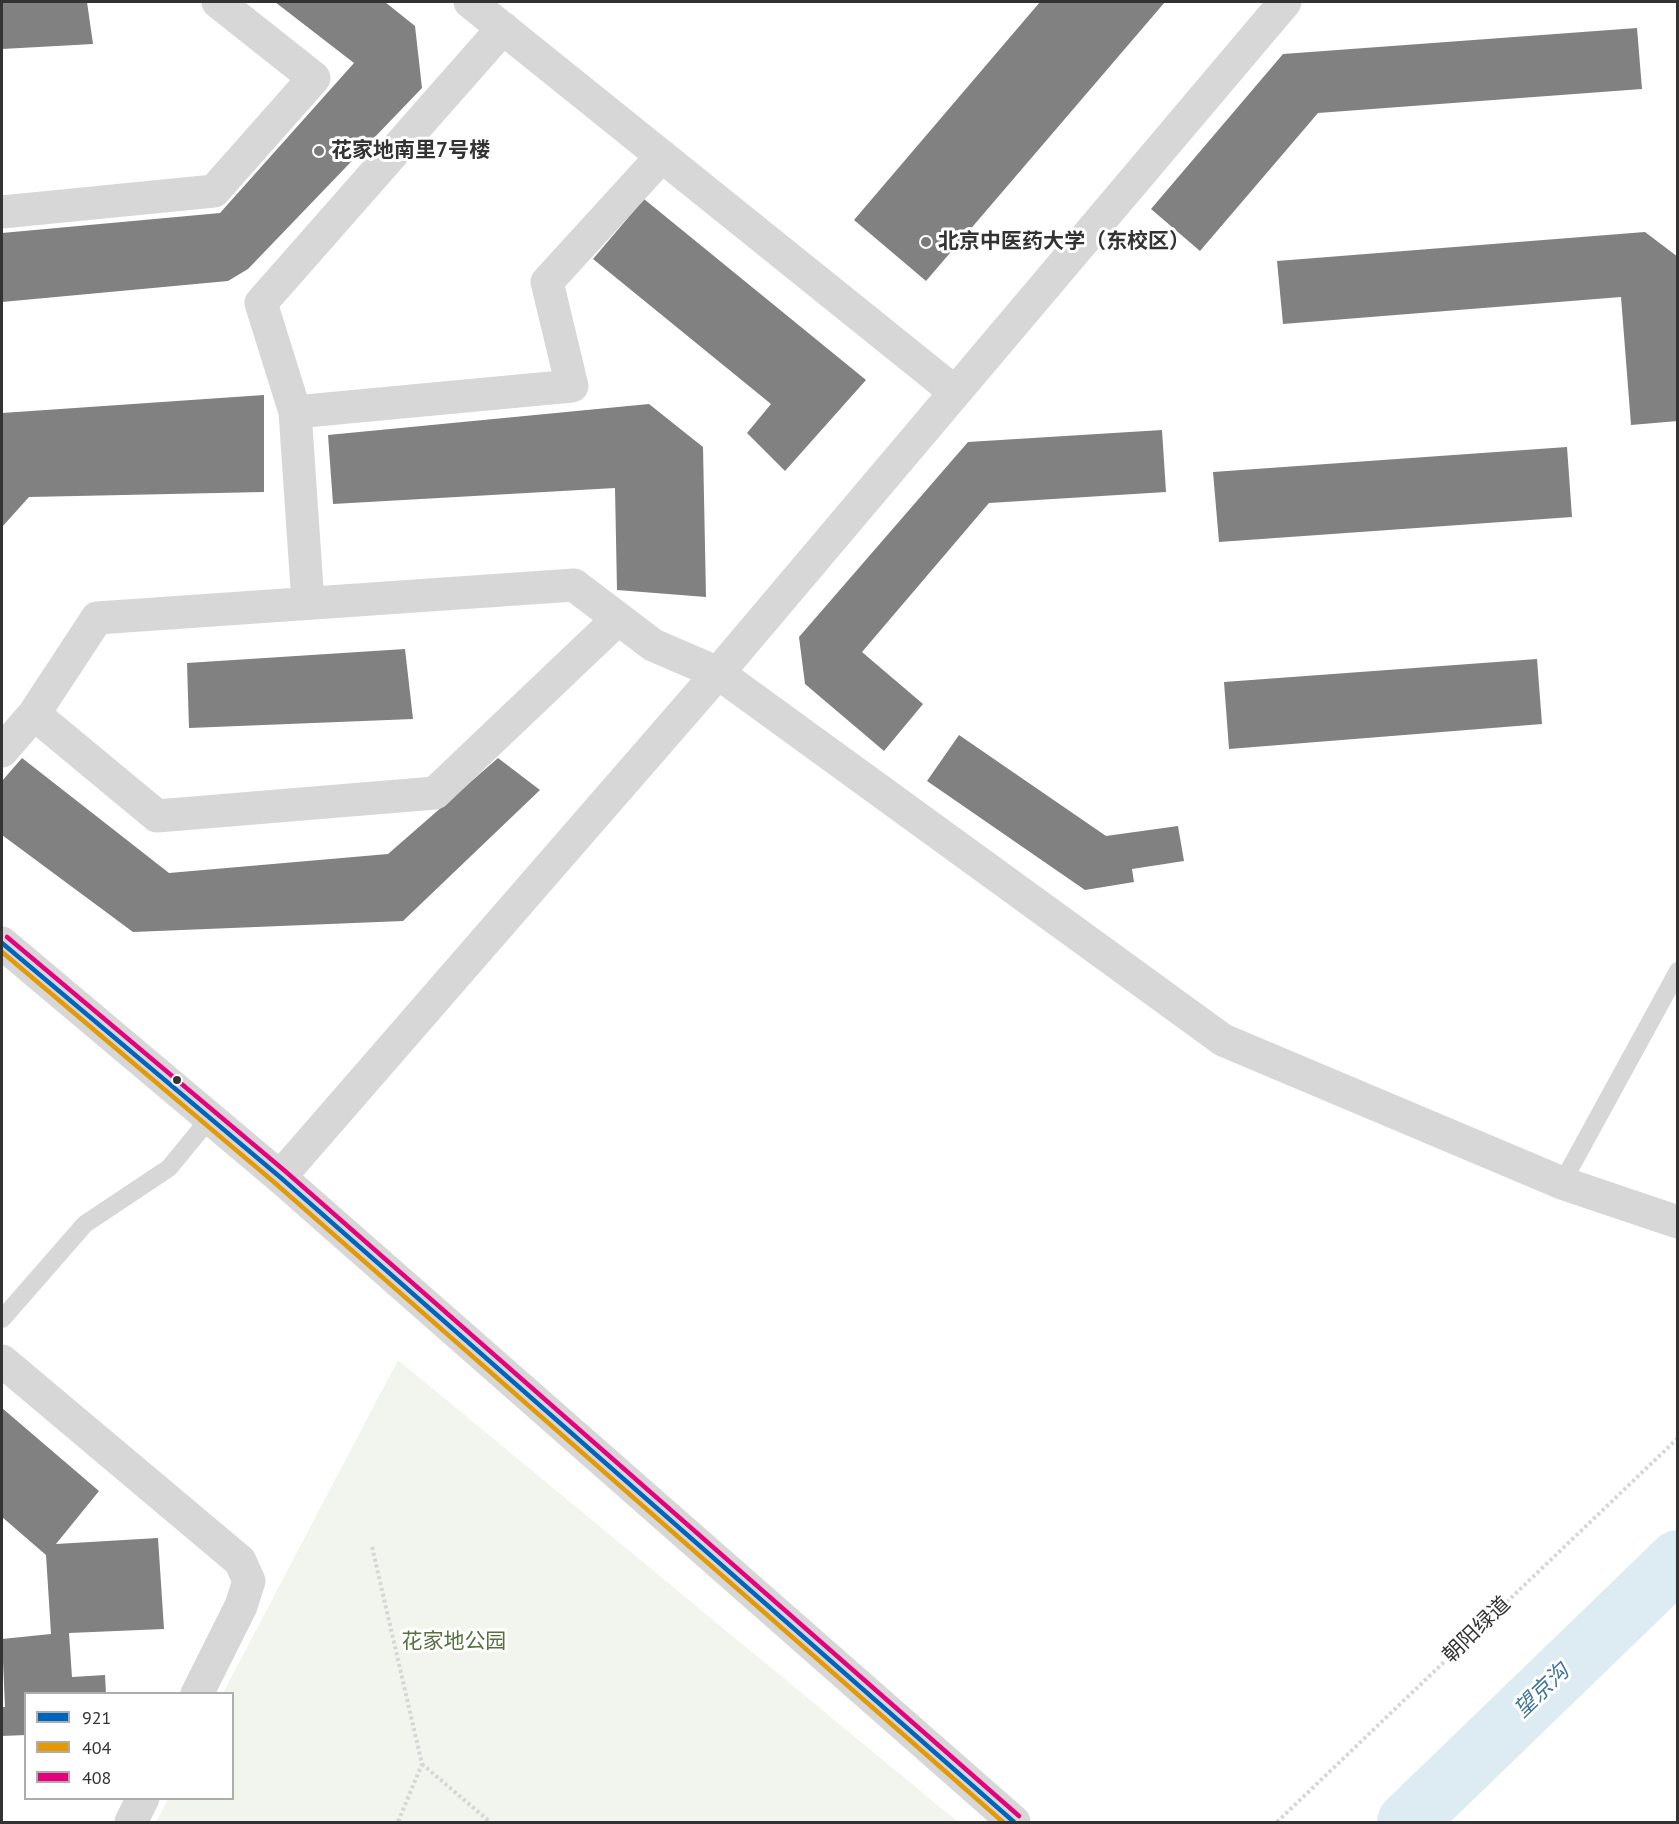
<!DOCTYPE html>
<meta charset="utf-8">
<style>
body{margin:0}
#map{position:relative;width:1679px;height:1824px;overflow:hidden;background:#fff;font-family:"PT Sans",sans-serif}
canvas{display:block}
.frame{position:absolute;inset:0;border:3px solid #333;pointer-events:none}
.legend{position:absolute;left:24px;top:1692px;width:210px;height:108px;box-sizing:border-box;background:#fff;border:2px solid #adadad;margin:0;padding:8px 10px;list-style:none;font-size:18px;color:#333}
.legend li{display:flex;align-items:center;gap:12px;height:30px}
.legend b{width:30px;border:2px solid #adadad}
</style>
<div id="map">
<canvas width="1679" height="1824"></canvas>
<div class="frame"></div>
<ul class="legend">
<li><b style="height:8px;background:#0065bd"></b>921</li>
<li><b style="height:8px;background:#e39a05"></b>404</li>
<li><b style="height:8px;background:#e5007d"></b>408</li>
</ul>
</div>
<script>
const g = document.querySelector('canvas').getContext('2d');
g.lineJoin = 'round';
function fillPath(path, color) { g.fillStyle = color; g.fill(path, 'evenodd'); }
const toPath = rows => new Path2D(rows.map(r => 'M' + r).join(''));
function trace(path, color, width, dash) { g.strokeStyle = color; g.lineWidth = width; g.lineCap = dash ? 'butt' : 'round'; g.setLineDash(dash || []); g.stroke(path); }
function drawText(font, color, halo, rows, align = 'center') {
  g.font = font + ' "PT Sans","Noto Sans SC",sans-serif'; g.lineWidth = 6; g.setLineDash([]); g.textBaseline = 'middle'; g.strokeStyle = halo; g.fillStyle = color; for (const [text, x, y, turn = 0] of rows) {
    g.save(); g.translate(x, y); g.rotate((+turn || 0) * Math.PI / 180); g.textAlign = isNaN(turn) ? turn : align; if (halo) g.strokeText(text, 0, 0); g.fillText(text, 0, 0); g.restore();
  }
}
fillPath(toPath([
 [398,1360,958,1822,156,1822,168,1799,232,1798,232,1694,223,1693]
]), '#f1f5ed');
trace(toPath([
 [1407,1822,1678,1560]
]), '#ddebf3', 60);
fillPath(toPath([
 [2,2,87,2,93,44,2,49],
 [275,2,385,2,415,26,422,88,248,269,228,281,2,302,2,233,220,213,354,63],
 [1040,2,1165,2,926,281,854,220],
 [1637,28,1642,89,1318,113,1200,251,1151,209,1283,54],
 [644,199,866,380,785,471,747,433,771,404,593,259],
 [1645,232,1678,257,1678,421,1631,425,1621,297,1283,324,1277,261],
 [264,395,264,492,29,497,2,527,2,413],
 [649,404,703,447,706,597,617,590,615,488,333,504,328,435],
 [1162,430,1166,492,989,503,862,652,923,704,884,751,805,684,799,637,968,442],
 [1567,447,1572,517,1219,542,1213,472],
 [405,649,413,719,189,728,187,663],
 [1537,659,1542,724,1229,749,1224,682],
 [959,735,1106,836,1178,826,1184,861,1132,869,1134,882,1085,890,927,781],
 [22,758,169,873,388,854,498,758,540,790,403,921,133,932,2,835,2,781],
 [2,1408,99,1491,56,1544,158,1538,164,1629,69,1633,72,1677,105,1675,106,1694,26,1694,26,1735,2,1736,2,1707,5,1707,2,1639,51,1634,46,1555,2,1517]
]), '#818181');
trace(toPath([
 [372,1547,422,1764,398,1822],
 [422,1764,490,1822],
 [1277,1822,1678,1438]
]), '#d6d6d6', 4, [3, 3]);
trace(toPath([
 [1562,1183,1678,971],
 [2,1319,85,1224,169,1168,210,1118]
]), '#d7d7d7', 18);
trace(toPath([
 [470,2,955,392],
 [2,212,214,191,314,78,218,2],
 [295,412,572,386,547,282,662,156],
 [308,603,295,412,261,303,503,28],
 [34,714,157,816,435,793,618,619],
 [2,751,34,714,97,618,574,585,653,645,718,673,1223,1040,1562,1183,1678,1222],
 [280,1177,718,673,1285,2],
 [2,1361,240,1561,249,1581,241,1606,197,1694],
 [131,1822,143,1798]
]), '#d7d7d7', 33);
trace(toPath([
 [2,943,280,1177,1014,1822]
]), '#d7d7d7', 33);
trace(toPath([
 [2,943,280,1177,1014,1822]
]), '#0065bd', 4.5);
trace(toPath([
 [2,952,275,1183,1003,1822]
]), '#e39a05', 4.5);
trace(toPath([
 [7,937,285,1171,1019,1816]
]), '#e5007d', 4.5);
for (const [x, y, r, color] of [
 [319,151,6,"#7a7a7a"],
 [926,242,6,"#7a7a7a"],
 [177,1080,5,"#333"]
]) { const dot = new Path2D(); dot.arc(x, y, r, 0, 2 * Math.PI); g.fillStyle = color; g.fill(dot); trace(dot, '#fff', 2); }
drawText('bold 21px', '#333', '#fff', [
 ["花家地南里7号楼",331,151],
 ["北京中医药大学（东校区）",938,242]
], 'left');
drawText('21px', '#333', '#fff', [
 ["朝阳绿道",1477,1630,-44]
]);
drawText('21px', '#56703f', '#fff', [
 ["花家地公园",454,1642]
]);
drawText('italic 22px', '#3f7597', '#fff', [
 ["望京沟",1542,1691,-44]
]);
</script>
